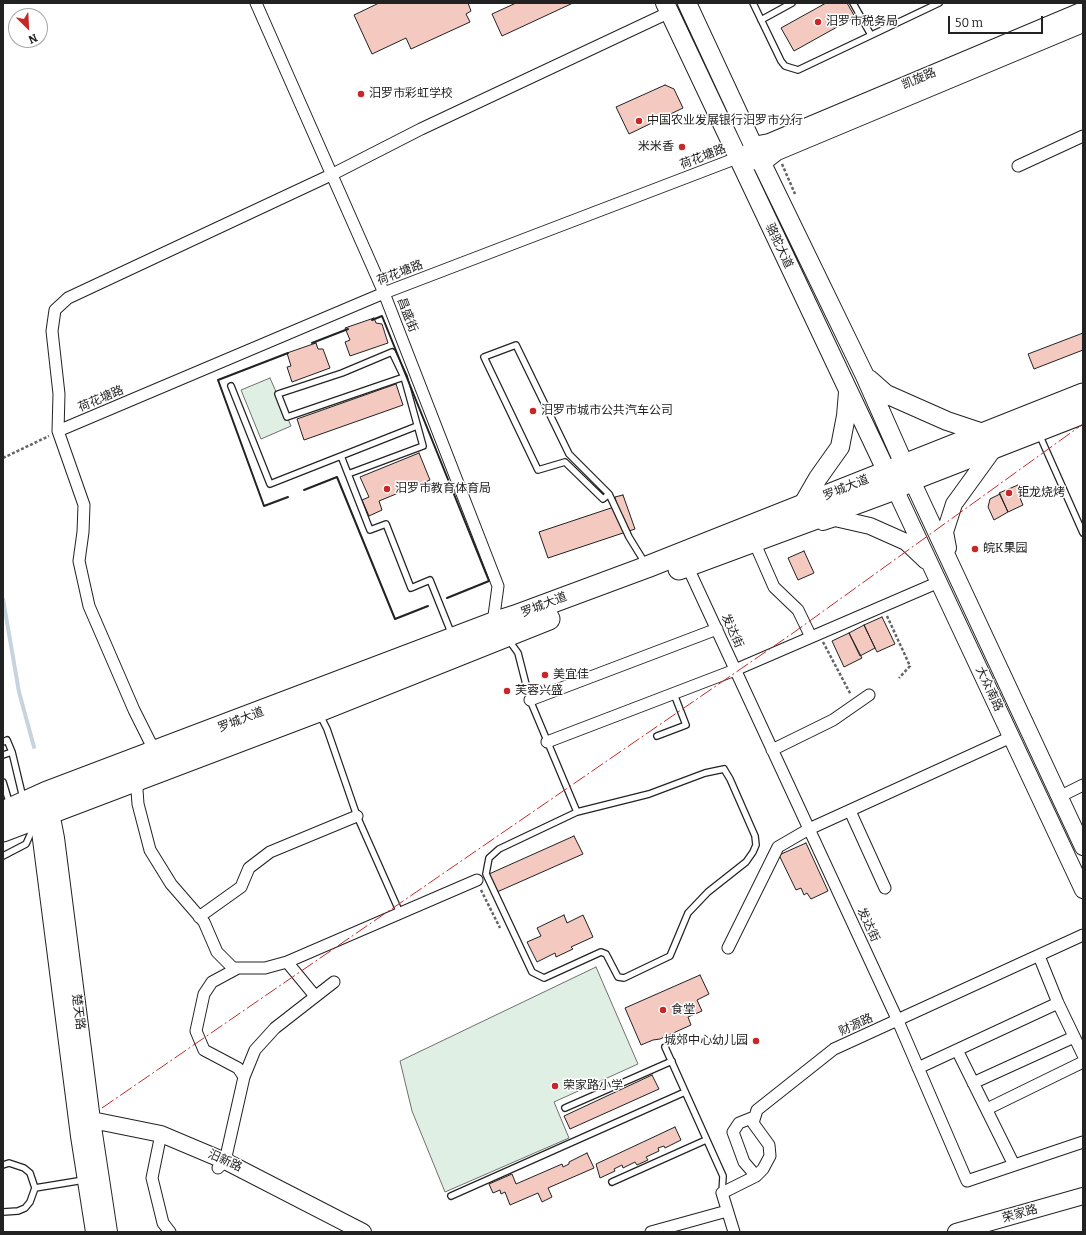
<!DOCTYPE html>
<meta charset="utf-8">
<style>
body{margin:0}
#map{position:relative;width:1086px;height:1235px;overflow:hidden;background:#fff;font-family:Bitter,serif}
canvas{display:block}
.frame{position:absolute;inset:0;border:4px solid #222;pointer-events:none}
.north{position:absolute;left:8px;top:8px;width:40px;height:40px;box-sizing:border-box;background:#fff;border:1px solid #a7a7a7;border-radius:50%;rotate:156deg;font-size:11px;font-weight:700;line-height:16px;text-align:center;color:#222}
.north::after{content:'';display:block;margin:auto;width:14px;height:18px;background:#c62828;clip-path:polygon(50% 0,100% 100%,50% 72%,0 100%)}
.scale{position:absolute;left:948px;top:16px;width:95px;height:18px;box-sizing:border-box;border:2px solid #222;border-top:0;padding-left:5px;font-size:12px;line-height:14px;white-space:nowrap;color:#222;-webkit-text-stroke:3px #fff;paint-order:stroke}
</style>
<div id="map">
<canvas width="1086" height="1235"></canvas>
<div class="frame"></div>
<div class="north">N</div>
<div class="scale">50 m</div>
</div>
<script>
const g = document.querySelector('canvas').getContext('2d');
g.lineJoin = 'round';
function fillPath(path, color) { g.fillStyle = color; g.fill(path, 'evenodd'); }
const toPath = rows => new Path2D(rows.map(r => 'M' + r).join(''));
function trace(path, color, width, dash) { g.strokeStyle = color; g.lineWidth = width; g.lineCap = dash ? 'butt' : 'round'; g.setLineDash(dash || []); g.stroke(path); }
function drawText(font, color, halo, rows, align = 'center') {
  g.font = font + ' Bitter,"Noto Sans SC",serif'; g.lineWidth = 3; g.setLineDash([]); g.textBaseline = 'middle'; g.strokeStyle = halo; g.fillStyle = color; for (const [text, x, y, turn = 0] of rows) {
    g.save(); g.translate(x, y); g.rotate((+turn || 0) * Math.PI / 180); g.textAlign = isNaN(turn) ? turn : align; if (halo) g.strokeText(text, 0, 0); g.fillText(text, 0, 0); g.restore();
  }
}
const green = toPath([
 [270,378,291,426,261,439,241,390,270,378],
 [596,967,638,1064,554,1102,569,1138,445,1192,412,1111,400,1061,596,967]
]);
fillPath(green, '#e0efe3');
trace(green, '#6f6f6f', 1);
trace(toPath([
 [3,599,19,692,34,747]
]), '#c7d3dd', 4);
const building = toPath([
 [379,3,468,3,471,11,466,14,470,22,411,49,406,38,372,54,354,15,379,3],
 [516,3,573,3,502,36,492,14,516,3],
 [826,3,847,3,855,17,794,51,781,28,826,3],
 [665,85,674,89,683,108,629,134,616,107,665,85],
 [374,318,376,323,382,324,388,343,350,356,345,342,350,340,345,328,374,318],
 [1083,333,1083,350,1034,369,1028,354,1083,333],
 [316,343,318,349,323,349,330,368,292,382,287,367,291,366,287,353,316,343],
 [396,384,403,405,304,440,297,419,396,384],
 [419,453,430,480,379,501,382,510,369,516,362,500,369,497,360,477,419,453],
 [1018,485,1024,497,1020,498,1023,505,1008,512,999,493,1018,485],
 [1000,494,1008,512,994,520,988,507,990,499,1000,494],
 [623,495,635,529,548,558,539,532,617,506,615,497,623,495],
 [804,551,814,573,798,580,788,558,804,551],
 [882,617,895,644,877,652,864,625,882,617],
 [864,625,875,648,860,656,849,633,864,625],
 [849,633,862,658,844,667,832,641,849,633],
 [574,836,583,854,497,892,489,874,574,836],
 [806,843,828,891,811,899,807,893,804,895,801,888,796,890,779,855,806,843],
 [564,915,567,923,583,915,593,937,571,947,573,949,556,957,555,953,537,962,527,942,541,936,537,928,564,915],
 [700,975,709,994,697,1000,702,1011,688,1017,691,1025,660,1039,653,1040,641,1045,625,1008,700,975],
 [652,1075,659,1089,570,1129,564,1116,652,1075],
 [675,1127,681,1140,665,1148,664,1146,658,1148,659,1151,646,1157,648,1160,637,1165,635,1162,623,1168,622,1165,614,1169,615,1171,600,1178,596,1164,675,1127],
 [587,1153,594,1168,548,1188,552,1197,542,1202,538,1193,510,1205,505,1192,501,1194,500,1190,493,1193,489,1184,512,1174,516,1184,562,1164,563,1167,569,1164,569,1162,587,1153]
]);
fillPath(building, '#f3c9c0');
trace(building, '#222', 1);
const lane = toPath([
 [753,3,781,61,785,66,798,70,939,3],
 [853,3,871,35],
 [761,20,792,3],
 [231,386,270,484,417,426],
 [1039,434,1083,533],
 [341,456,370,530,386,524,411,588,430,580,452,635],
 [348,474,423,446,404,377,392,352,342,373,278,394,287,417,404,377],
 [609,494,603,499,565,462,538,470,484,357,516,345,569,454,609,494,629,537,645,563],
 [508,639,518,653,530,700,577,812],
 [320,715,327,729,357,816,400,913],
 [657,736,686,725,674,694],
 [3,742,7,740,12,752],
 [3,755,12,752,23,798],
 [724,769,730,779,755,836,756,845,753,852,746,862,708,892,688,913,670,956,624,978,618,977,606,954,601,952,544,978,532,972,486,874,489,858,499,849,577,812,649,794,705,773,724,769],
 [3,782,10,805],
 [3,856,26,844,34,826],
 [665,1047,723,1176,722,1193],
 [565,1108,672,1061],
 [3,1165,9,1163,24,1168,30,1173,35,1188,30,1202,25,1208,18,1211,3,1212],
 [612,1182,706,1140],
 [35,1188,84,1180],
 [451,1196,685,1092]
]);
const street = toPath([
 [256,3,384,293,498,586,493,623],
 [1018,166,1083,136],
 [58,431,384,293,737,158,753,145],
 [756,546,774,587,798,610,811,637],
 [690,572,898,1021,967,1181,1083,1142],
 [530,700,717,629],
 [547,742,735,670,939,582],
 [772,750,833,720,869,695],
 [155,752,134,710,89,606,79,561,83,532,84,505,58,431,59,394,52,331,55,310,68,298,333,174,421,129,670,12],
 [139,780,137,790,138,804,150,850,171,884,204,922,217,952,233,968,265,968,287,962,477,880],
 [1059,797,1083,785],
 [850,811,885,888],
 [199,917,241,887,249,868,270,852,357,816],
 [728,948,778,847,809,829,1011,737],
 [1039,956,1058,1003,1083,1055],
 [287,962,315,996],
 [957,1050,1014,1165],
 [918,1068,1058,1003],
 [244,1077,255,1050,275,1028,334,982],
 [973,1083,1074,1037],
 [987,1109,1083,1062],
 [754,1117,739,1123,733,1132,744,1162,756,1176],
 [161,1134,152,1178,163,1223,170,1232],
 [218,1168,225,1161,244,1077,238,1068,204,1050,196,1031,204,994,212,982,238,968],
 [651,1232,727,1211],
 [734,1232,722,1193,756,1176,763,1169,770,1156,769,1145,753,1123,757,1110,834,1049,1083,935]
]);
const secondary = toPath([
 [753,145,769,142,1083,10],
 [749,160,763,163,777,152,1083,24],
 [907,470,1083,847],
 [895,489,1083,890],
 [823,522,835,518,870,526,906,542,926,561],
 [948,548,945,532,954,504,996,446],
 [49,802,56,838,92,1120,109,1232],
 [37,808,79,1136,94,1232],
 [82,1118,161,1134,225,1161,363,1232],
 [956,1232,1083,1196]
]);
const primary = toPath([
 [665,3,893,485],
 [687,3,753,145,865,376,904,464],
 [869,379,886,394,947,421,983,433],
 [803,504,818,478,840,447,846,416,848,392]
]);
const highway = toPath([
 [679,569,895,489,911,480,1083,413],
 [3,812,47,792,493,623,515,616,647,567,1083,394],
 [3,831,319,711,549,619]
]);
trace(lane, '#222', 8);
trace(street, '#222', 13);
trace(secondary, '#222', 18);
trace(primary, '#222', 20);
trace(highway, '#222', 23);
trace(toPath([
 [782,164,795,194],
 [3,458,49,436],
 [887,616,910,666,899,678],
 [823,642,851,695],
 [481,890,500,928]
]), '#646464', 2.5, [3, 2]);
trace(lane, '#fff', 5.5);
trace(street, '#fff', 11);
trace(secondary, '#fff', 16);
trace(primary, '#fff', 18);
trace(highway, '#fff', 21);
trace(toPath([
 [372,320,382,316,489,581,447,598],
 [312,343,348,329],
 [304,490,337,477,395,619,428,606],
 [288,497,264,506,218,380,288,353]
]), '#222', 2);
trace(toPath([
 [102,1108,793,633,1083,424]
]), '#c62828', 1, [14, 3, 2, 3]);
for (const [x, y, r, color] of [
 [818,22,4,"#c62828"],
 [361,94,4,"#c62828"],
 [639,121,4,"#c62828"],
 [682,147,4,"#c62828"],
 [533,411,4,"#c62828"],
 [387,489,4,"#c62828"],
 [1009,493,4,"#c62828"],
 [975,549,4,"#c62828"],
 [545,675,4,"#c62828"],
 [507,691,4,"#c62828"],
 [663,1010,4,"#c62828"],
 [756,1041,4,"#c62828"],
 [555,1086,4,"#c62828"]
]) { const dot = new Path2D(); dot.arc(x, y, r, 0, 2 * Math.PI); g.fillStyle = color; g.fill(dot); trace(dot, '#fff', 1.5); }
drawText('12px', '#222', '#fff', [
 ["汨罗市税务局",826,22],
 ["汨罗市彩虹学校",369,94],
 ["中国农业发展银行汨罗市分行",647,121],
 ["米米香",674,147,"right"],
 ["汨罗市城市公共汽车公司",541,411],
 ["汨罗市教育体育局",395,489],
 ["钜龙烧烤",1017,493],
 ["皖K果园",983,549],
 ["美宜佳",553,675],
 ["芙蓉兴盛",515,691],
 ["食堂",671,1010],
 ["城郊中心幼儿园",748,1041,"right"],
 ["荣家路小学",563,1086]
], 'left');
drawText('12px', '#222', '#fff', [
 ["凯旋路",919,79,-23],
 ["荷花塘路",703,157,-21],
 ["骆驼大道",779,246,65],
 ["荷花塘路",400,273,-21],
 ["昌盛街",407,315,69],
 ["荷花塘路",101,399,-23],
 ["罗城大道",846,488,-22],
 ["罗城大道",544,605,-21],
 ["发达街",732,631,66],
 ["大众南路",989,689,65],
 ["罗城大道",241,720,-21],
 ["发达街",868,925,65],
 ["楚天路",78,1012,83],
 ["财源路",856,1025,-24],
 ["汨新路",225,1161,24],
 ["荣家路",1020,1214,-16]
]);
</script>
